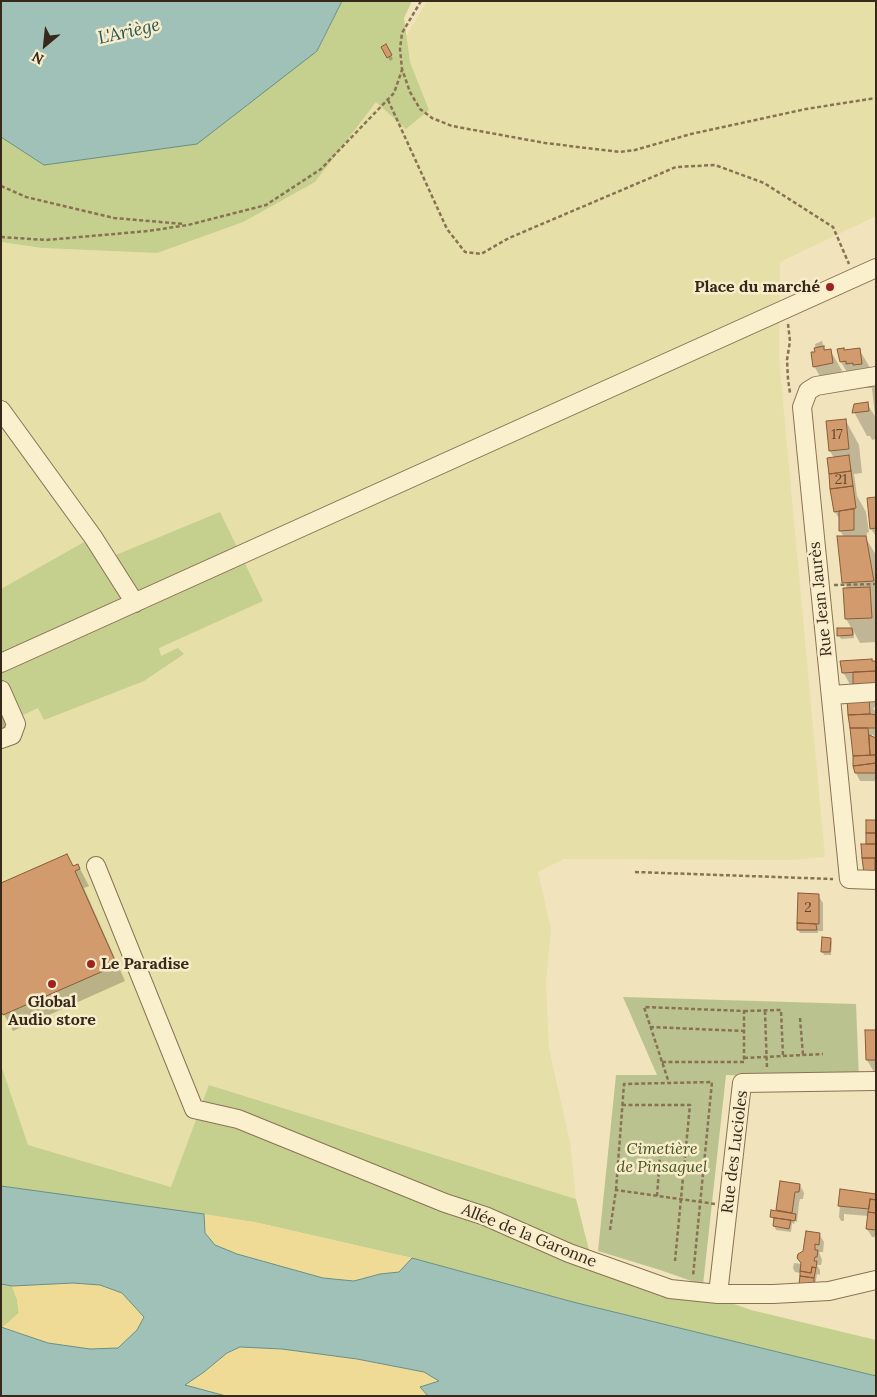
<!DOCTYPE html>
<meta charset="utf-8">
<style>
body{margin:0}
#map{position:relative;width:877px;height:1397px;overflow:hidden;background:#f1e3bb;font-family:Lora,serif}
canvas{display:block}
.frame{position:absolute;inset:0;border:2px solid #36291a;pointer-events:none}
.north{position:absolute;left:20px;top:20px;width:50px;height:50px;-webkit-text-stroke:4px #f8eccb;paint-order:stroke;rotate:208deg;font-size:14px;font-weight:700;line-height:20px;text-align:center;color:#36291a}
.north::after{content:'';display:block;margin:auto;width:18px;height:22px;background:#36291a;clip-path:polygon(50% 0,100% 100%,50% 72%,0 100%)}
</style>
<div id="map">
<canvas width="877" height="1397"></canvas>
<div class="frame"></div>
<div class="north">N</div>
</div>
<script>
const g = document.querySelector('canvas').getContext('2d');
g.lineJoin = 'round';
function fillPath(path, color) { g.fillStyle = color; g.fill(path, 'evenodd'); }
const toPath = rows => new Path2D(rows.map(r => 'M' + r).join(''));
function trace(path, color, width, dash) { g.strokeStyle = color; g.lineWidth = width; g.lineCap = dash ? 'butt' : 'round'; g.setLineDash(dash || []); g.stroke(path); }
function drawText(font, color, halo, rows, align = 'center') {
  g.font = font + ' Lora,serif'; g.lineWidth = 5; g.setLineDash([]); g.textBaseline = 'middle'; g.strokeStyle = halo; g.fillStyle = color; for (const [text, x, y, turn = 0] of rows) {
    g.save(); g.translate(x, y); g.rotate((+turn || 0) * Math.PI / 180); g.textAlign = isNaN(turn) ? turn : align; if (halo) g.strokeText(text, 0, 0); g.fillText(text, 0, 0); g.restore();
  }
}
fillPath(toPath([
 [427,1,876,1,876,216,780,262,779,359,825,857,791,860,564,859,538,872,551,929,546,982,549,1049,570,1142,576,1199,210,1085,172,1187,28,1145,1,1065,1,242,42,248,157,253,315,182,376,102,429,110,410,62,406,37]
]), '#e7dfa8');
fillPath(toPath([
 [342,1,412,1,404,18,410,62,429,110,406,129,376,102,315,182,243,222,157,253,42,248,1,242,1,137,44,165,317,52],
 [220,512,263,601,159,648,161,656,178,648,184,654,144,681,44,720,38,708,21,716,1,682,1,589,93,537,111,557],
 [1,1065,28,1145,171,1187,209,1085,576,1199,590,1254,751,1310,876,1340,876,1376,573,1302,412,1258,254,1222,1,1186],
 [1,1284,12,1286,17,1299,19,1313,3,1327,1,1327]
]), '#c5cf8e');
fillPath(toPath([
 [204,1214,254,1222,412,1258,399,1272,379,1274,354,1281,323,1278,237,1254,215,1245,205,1233],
 [73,1283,100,1285,122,1293,144,1317,137,1330,118,1348,90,1349,48,1343,3,1327,19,1313,17,1299,12,1286],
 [240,1347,282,1349,357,1359,424,1372,439,1381,420,1387,428,1396,226,1396,184,1385,204,1372,227,1353]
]), '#efdb95');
fillPath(toPath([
 [623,997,856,1004,859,1080,726,1075,703,1285,660,1270,598,1251,616,1075,657,1075]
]), '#bac38f');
const water = toPath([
 [1,1,342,1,317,51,197,144,44,165,1,137,1,1],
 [1,1186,204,1214,205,1233,215,1245,237,1254,323,1278,354,1281,380,1274,399,1272,412,1258,573,1302,876,1376,876,1396,428,1396,420,1387,439,1381,424,1372,357,1359,282,1349,240,1347,227,1353,204,1372,185,1385,226,1396,1,1396,1,1327,48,1343,90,1349,118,1348,137,1330,144,1317,122,1293,100,1285,73,1283,12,1286,1,1284,1,1186]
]);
fillPath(water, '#9fc1b8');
trace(water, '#678f86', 1);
fillPath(toPath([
 [386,46,393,59,390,61,383,47],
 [822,341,825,351,830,350,844,374,828,390,814,366,816,353,815,344],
 [859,349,873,373,876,383,876,439,872,440,870,436,867,436,854,412,867,404,875,416,872,388,861,388,859,385,855,386,841,362,844,352],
 [846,421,859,445,862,473,854,474,857,496,866,512,869,532,867,533,867,540,876,555,876,642,860,643,854,632,854,638,841,639,839,635,852,629,846,619,845,590,848,590,844,582,844,537,840,531,841,521,835,512,834,458,830,451],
 [876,499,876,536,871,529],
 [872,662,876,662,876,707,873,708,876,712,876,738,872,734,872,738,876,738,876,781,860,781,856,773,854,755,858,699,843,672],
 [1,708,17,740,1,747],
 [78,865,89,886,84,888,125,981,13,1031,1,1009,73,867],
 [799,894,818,895,823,903,823,931,818,931,818,933,800,933,798,929],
 [830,939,832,942,831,955,824,955,822,951],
 [866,1031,876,1031,876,1072,874,1072,867,1060],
 [781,1182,800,1185,804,1193,803,1199,800,1199,799,1203,797,1222,793,1220,795,1224,792,1223,791,1232,776,1230,774,1226,775,1220,771,1217,777,1212],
 [841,1191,876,1195,876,1237,872,1237,867,1229,869,1216,844,1214,844,1221,841,1221,839,1217],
 [819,1234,824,1242,823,1252,819,1252,822,1260,821,1265,817,1265,820,1270,820,1275,817,1274,815,1286,802,1287,801,1273,795,1272,793,1268,794,1263,802,1264,804,1252]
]), '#0003');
const building = toPath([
 [386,44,392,55,387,58,381,47,386,44],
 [824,346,824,350,831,349,833,363,813,367,811,352,815,352,814,348,824,346],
 [844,348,844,350,860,348,862,364,853,365,853,363,846,364,846,361,840,362,837,349,844,348],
 [868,402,869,411,852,413,854,404,868,402],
 [846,419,849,449,829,451,826,421,846,419],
 [849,455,851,471,829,474,827,458,849,455],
 [851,471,853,486,830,489,829,474,851,471],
 [853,486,856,508,834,512,830,489,853,486],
 [876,497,876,528,870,529,867,498,876,497],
 [854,509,854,530,839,531,839,511,854,509],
 [837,536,866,536,874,581,842,583,837,536],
 [870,587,872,618,845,619,843,588,870,587],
 [837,628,852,628,853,635,837,636,837,628],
 [872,659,872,661,876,661,876,671,842,673,840,661,872,659],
 [876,671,876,683,853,684,853,672,876,671],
 [869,697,870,714,848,715,847,698,869,697],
 [870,714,876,715,876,728,850,728,848,715,870,714],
 [850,728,868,728,870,755,853,756,850,728],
 [869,735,876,738,876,755,870,755,869,735],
 [876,755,876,763,853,766,853,756,876,755],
 [876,763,876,773,855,773,853,766,876,763],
 [866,820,876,820,876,833,866,833,866,820],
 [866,833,876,833,876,844,866,844,866,833],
 [861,844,876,844,876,858,862,858,861,844],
 [67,854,73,866,78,864,80,869,75,871,117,965,3,1015,1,1012,1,883,67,854],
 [862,858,875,858,875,875,864,873,862,858],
 [798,893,819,894,819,924,797,923,798,893],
 [797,923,816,924,817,930,797,930,797,923],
 [822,937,831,938,830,952,821,952,822,937],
 [865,1030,876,1030,876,1060,866,1060,865,1030],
 [780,1181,800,1184,799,1192,795,1192,792,1213,776,1210,780,1181],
 [840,1189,876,1194,876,1200,870,1199,869,1209,838,1206,840,1189],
 [870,1199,876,1200,876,1213,868,1212,870,1199],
 [771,1210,796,1214,795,1221,770,1217,771,1210],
 [868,1212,876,1213,876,1230,866,1229,868,1212],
 [774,1218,791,1220,789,1229,773,1226,774,1218],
 [806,1231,820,1233,819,1245,815,1244,815,1250,818,1250,817,1257,815,1257,814,1261,817,1261,816,1268,812,1267,811,1273,800,1271,801,1263,797,1258,798,1254,803,1251,806,1231],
 [812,1267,816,1268,814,1278,800,1276,800,1271,811,1273,812,1267],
 [800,1276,814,1278,814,1283,799,1284,800,1276]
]);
fillPath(building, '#d29b6d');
trace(building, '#895b38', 1);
const minor = toPath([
 [876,376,816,386,808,391,802,407,849,879,876,880],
 [1,410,93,537,135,603],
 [1,663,876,268],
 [1,690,16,724,12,735,1,739],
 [831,695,876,692],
 [96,866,194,1109,238,1119,445,1203,485,1216,569,1253,670,1289,718,1294,773,1294,829,1291,876,1280],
 [718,1294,742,1083,876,1081]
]);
trace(minor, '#897254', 20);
trace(toPath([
 [421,1,402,33,400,49,402,69,410,92,420,109,432,118,452,126,545,143,620,152,635,150,691,134,806,109,876,98],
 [388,100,447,229,465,252,481,254,509,238,676,167,715,165,764,183,833,227,849,264],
 [1,186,26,197,114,218,184,224],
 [1,237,46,240,148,231,188,225,266,205,321,169,394,93,402,70],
 [788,324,790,341,787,360,788,379,790,393],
 [834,585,876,584],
 [635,872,833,879],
 [744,1011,781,1010,783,1056],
 [765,1011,767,1069],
 [800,1018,803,1055],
 [650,1027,744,1031],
 [744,1058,823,1054],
 [662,1062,744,1062,744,1011,644,1007,669,1083],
 [622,1105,690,1105,675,1261],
 [616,1190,624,1084,712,1082,693,1276],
 [657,1196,661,1143],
 [610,1230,616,1190,715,1204]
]), '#897254', 2.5, [4, 2.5]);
trace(minor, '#fbf0ce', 18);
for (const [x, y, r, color] of [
 [830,287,5,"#9c2420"],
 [91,964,5,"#9c2420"],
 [52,984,5,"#9c2420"]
]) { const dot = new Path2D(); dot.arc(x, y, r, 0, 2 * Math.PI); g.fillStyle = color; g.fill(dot); trace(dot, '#f8eccb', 2); }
drawText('14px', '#5d462f', null, [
 ["17",837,435],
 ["21",841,480],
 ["2",808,908]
]);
drawText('bold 16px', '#36291a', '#f8eccb', [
 ["Place du marché",820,287],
 ["Le Paradise",101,964,"left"],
 ["Global",52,1002,"center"],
 ["Audio store",52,1020,"center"]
], 'right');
drawText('16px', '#36291a', '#f8eccb', [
 ["Rue Jean Jaurès",821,599,-96],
 ["Rue des Lucioles",735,1152,-83],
 ["Allée de la Garonne",529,1236,22]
]);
drawText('italic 16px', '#45541f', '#f8eccb', [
 ["Cimetière",662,1149],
 ["de Pinsaguel",662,1167]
]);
drawText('italic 18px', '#285856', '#f8eccb', [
 ["L'Ariège",129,32,-13]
]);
</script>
